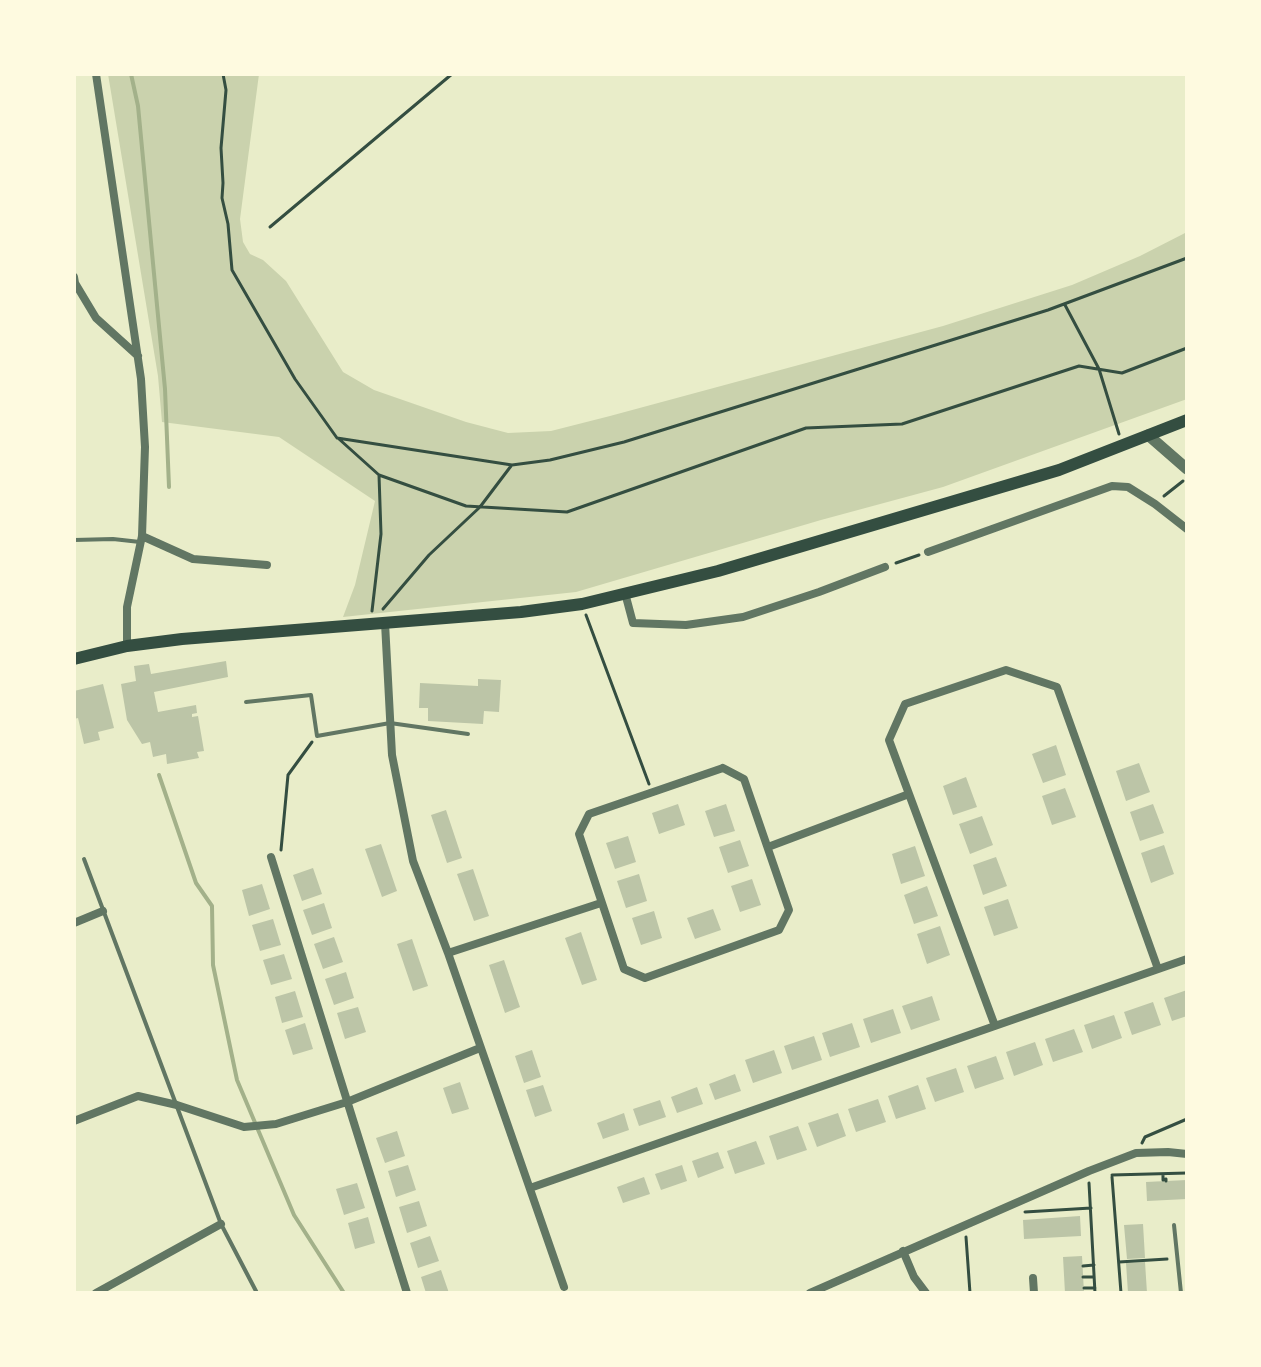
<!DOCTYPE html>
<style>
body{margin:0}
#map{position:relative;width:1261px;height:1367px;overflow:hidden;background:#e9edc9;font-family:"Nunito Sans",sans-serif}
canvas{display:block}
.frame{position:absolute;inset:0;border:76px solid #fefae0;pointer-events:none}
</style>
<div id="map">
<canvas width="1261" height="1367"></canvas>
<div class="frame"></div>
</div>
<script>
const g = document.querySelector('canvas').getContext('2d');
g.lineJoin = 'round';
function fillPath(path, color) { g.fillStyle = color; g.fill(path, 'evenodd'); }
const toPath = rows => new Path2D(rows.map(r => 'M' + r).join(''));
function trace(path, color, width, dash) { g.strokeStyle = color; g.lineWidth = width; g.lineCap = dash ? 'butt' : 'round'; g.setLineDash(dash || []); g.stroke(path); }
fillPath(toPath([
 [108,74,259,74,240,219,243,242,250,254,263,260,286,281,343,372,374,390,466,422,508,433,551,431,610,416,943,326,1072,285,1140,256,1187,232,1187,399,943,487,821,520,576,592,343,617,355,585,375,501,279,437,162,422,158,376]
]), '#cad2ad');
trace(toPath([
 [131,74,138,106,165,389,169,487],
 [159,775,196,883,212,906,213,965,237,1080,294,1215,344,1293]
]), '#a3b18a', 4);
fillPath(toPath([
 [226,661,228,677,154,692,158,712,196,705,197,713,192,714,192,717,198,716,204,751,197,752,199,758,167,764,166,754,153,757,150,742,142,744,127,720,121,684,136,681,134,666,149,664,151,674],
 [478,679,501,680,499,712,484,711,483,724,428,721,428,708,419,708,420,683,478,686],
 [103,684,114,728,98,732,100,740,84,744,78,718,74,719,74,691],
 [1056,745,1066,775,1043,783,1032,754],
 [1139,763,1150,792,1126,801,1116,771],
 [966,777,977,807,953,815,943,786],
 [1065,788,1076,817,1052,825,1042,796],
 [678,804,685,825,659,834,652,813],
 [726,804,735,831,714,837,705,811],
 [1153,804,1164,833,1140,841,1130,812],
 [446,810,462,858,447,863,431,815],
 [982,816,993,845,970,854,959,824],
 [628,836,636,862,615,869,606,843],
 [740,840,749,866,728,873,719,847],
 [381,844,397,891,382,897,365,849],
 [1164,845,1174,874,1151,883,1141,853],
 [915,846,925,876,901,884,892,854],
 [996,857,1007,886,983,895,973,865],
 [313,868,322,894,302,901,293,875],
 [473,869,489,916,474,921,457,874],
 [639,874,647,901,626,908,617,881],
 [752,879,761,905,740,912,731,886],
 [262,884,270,909,249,916,242,890],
 [927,886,938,916,914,924,904,895],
 [1008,899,1018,928,994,936,984,907],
 [324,903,332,928,312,935,303,910],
 [713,909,721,930,695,939,687,918],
 [654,911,662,938,641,945,632,918],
 [273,919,281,945,260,951,252,925],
 [940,926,950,955,927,964,917,934],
 [581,932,597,980,582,985,565,938],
 [334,937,343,962,323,969,314,944],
 [412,939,428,986,413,991,397,944],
 [284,954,292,979,271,985,263,960],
 [504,960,520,1007,505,1013,489,965],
 [346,972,354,998,334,1005,325,979],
 [1187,990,1187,1016,1172,1021,1164,998],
 [295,991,303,1017,282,1023,275,997],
 [932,996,940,1020,911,1030,902,1006],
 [1153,1002,1161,1025,1132,1035,1124,1012],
 [358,1007,366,1032,345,1039,337,1013],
 [893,1009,901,1033,871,1043,863,1019],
 [1114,1015,1122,1038,1092,1049,1084,1025],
 [305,1023,313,1049,293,1055,285,1030],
 [852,1023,860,1047,830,1057,822,1033],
 [1074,1029,1083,1052,1053,1062,1045,1039],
 [814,1036,822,1060,792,1070,784,1046],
 [1035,1042,1043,1065,1014,1076,1006,1052],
 [532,1050,541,1077,524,1083,515,1056],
 [774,1050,782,1073,753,1083,745,1060],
 [996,1056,1004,1079,975,1089,967,1066],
 [956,1068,964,1092,935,1102,926,1078],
 [735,1074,741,1091,715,1100,709,1084],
 [460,1082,469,1109,452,1114,443,1088],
 [543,1085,552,1111,535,1117,526,1090],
 [918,1085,926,1109,896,1119,888,1096],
 [697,1087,703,1104,677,1113,671,1097],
 [878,1099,886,1122,856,1132,848,1109],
 [660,1100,666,1117,639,1126,633,1109],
 [624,1113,629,1130,603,1139,597,1123],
 [838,1113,846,1136,817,1147,808,1123],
 [798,1126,807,1150,777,1160,769,1136],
 [397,1131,405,1156,385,1163,376,1138],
 [756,1141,765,1164,735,1174,727,1151],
 [718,1152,724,1168,698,1178,692,1161],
 [408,1165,416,1190,396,1197,388,1171],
 [682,1165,687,1181,661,1190,655,1174],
 [644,1177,650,1194,623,1203,617,1187],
 [1187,1180,1187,1199,1147,1201,1146,1182],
 [357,1183,365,1208,344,1215,336,1189],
 [419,1201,427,1226,407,1233,399,1207],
 [1080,1216,1081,1236,1024,1239,1023,1220],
 [368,1217,375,1243,355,1249,348,1223],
 [1143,1224,1145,1258,1127,1259,1124,1225],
 [430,1236,439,1261,418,1268,410,1243],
 [1082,1256,1084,1293,1065,1293,1063,1257],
 [1145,1262,1147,1293,1128,1293,1126,1263],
 [441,1270,449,1293,426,1293,421,1277]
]), '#bcc5a7');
trace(toPath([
 [223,74,226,90,221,148,223,183,222,198,228,224,232,270,295,379,337,438,512,465,550,460,624,442,1048,310,1187,258],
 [270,227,452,74],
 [1065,305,1099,369,1119,434],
 [339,439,379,475,466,506,567,512,806,428,902,424,1079,366,1122,373,1187,348],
 [1164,496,1183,481],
 [896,563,919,555],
 [383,609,429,555,480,507,511,466],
 [372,611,381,534,379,475],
 [586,615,649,784],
 [281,850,288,775,312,742],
 [1142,1143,1145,1137,1187,1119],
 [1163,1174,1163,1180,1166,1179,1166,1181],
 [1112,1175,1187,1173],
 [1112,1177,1121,1293],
 [1089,1183,1095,1293],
 [1025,1212,1091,1208],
 [966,1237,970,1293],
 [1119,1262,1167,1259],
 [1083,1266,1094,1265],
 [1083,1277,1094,1277],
 [1084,1288,1095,1288]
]), '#344e41', 3);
trace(toPath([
 [74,540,113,539,140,542],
 [246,702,311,695,317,736,390,723,468,734],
 [84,859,221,1224,257,1293],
 [1174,1225,1181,1293]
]), '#617663', 4);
trace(toPath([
 [96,74,141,379,145,447,142,536,127,607,127,646],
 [74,277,75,283,96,318,138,356],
 [142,536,193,559,267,565],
 [928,552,1112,486,1128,487,1155,504,1187,529],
 [625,593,633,623,686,625,743,617,819,592,885,567],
 [385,623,392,755,413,861,448,953,564,1287],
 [723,768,744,779,789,910,779,930,645,978,624,969,579,834,589,814,723,768],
 [768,847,909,794],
 [271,857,407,1293],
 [74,923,103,911],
 [448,953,601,903],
 [995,1026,889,740,905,704,1006,670,1057,687,1158,969],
 [74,1121,138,1096,177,1105,244,1127,276,1124,347,1102,480,1048],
 [530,1188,1187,959],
 [903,1251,914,1277,926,1293],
 [1033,1278,1034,1293],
 [96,1293,221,1224],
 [810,1293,1089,1171,1136,1153,1168,1152,1187,1154]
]), '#617663', 8);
trace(toPath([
 [1148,435,1187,469]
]), '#617663', 11);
trace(toPath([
 [74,659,127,646,182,639,521,612,582,604,718,571,1059,470,1187,420]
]), '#344e41', 12);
</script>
